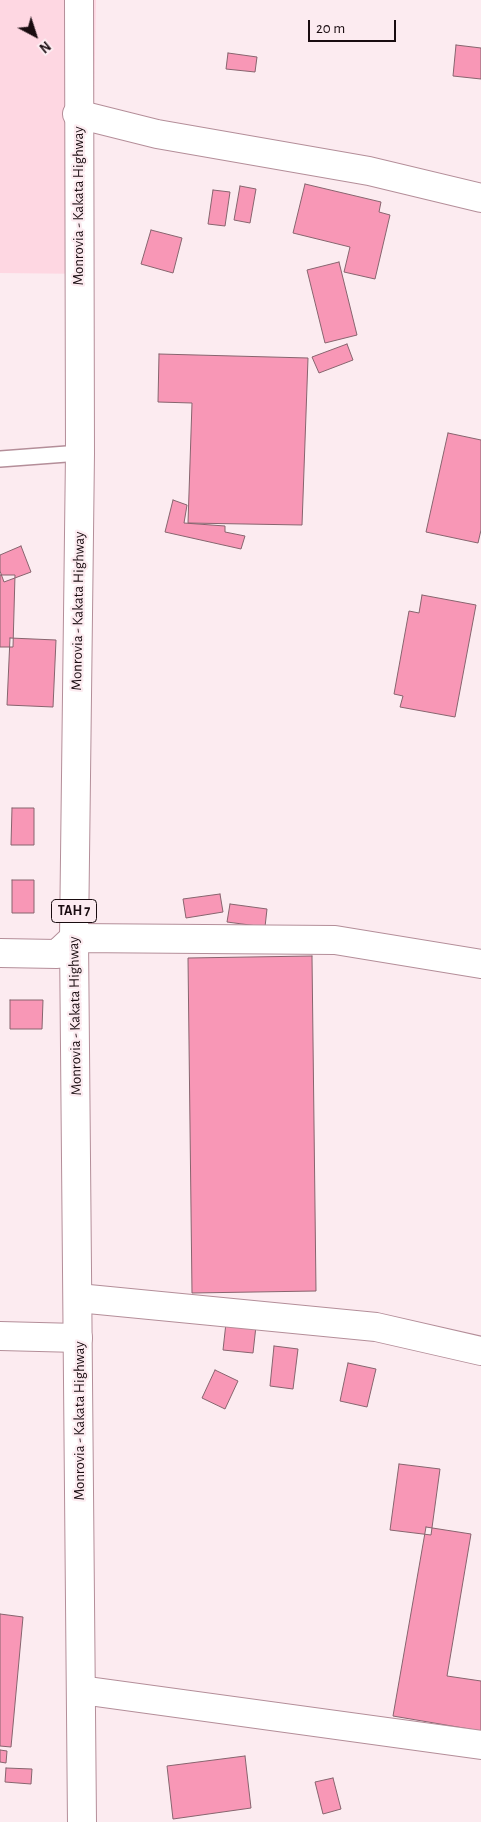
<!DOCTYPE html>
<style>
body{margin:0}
#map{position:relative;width:481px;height:1822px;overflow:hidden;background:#fcebf0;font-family:"Alegreya Sans",sans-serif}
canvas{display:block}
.north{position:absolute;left:10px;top:10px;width:50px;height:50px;-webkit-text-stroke:4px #fcebf0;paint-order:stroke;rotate:140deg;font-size:14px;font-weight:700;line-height:20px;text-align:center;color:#190c10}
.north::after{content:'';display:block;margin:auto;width:18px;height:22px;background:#190c10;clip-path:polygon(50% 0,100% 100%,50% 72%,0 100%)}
.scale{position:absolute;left:308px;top:20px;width:88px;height:22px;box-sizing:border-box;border:2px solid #190c10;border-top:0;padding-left:6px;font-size:15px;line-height:18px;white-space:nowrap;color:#190c10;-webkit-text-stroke:4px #fcebf0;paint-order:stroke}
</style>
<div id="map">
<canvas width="481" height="1822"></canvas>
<div class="north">N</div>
<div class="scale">20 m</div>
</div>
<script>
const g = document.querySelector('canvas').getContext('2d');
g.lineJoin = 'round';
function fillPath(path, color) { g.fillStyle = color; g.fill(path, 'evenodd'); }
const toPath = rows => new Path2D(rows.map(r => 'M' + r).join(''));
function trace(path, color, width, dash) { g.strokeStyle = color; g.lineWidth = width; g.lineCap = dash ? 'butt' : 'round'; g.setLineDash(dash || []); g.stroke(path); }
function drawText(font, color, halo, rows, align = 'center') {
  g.font = font + ' "Alegreya Sans",sans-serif'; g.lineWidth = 4.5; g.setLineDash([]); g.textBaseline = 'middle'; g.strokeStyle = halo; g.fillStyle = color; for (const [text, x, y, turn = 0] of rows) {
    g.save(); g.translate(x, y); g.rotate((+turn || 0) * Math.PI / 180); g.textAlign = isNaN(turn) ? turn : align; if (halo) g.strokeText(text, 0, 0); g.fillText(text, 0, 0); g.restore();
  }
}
fillPath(toPath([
 [0,0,96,0,91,274,0,273]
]), '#fed7e2');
const building = toPath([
 [456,45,481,48,481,79,453,76,456,45],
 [228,53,257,57,255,72,226,69,228,53],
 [305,184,381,202,379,212,390,215,375,279,344,272,350,247,293,233,305,184],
 [240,186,256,189,250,223,234,220,240,186],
 [213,190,230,192,225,226,208,224,213,190],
 [151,230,182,238,173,273,141,264,151,230],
 [339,262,357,335,325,343,307,270,339,262],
 [347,344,353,360,319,373,312,357,347,344],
 [159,354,308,358,302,525,188,523,192,403,158,402,159,354],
 [448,433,481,440,481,530,478,543,426,532,448,433],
 [173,500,187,505,184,523,225,526,225,532,245,536,241,549,165,532,173,500],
 [21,546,31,572,4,582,0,571,0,555,21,546],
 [0,575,15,575,13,647,0,647,0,575],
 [422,595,476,605,455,717,400,707,403,696,394,694,409,611,419,613,422,595],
 [10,638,56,640,53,707,7,705,10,638],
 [12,808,34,808,34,845,11,845,12,808],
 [12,880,34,880,34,913,12,913,12,880],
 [220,894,223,912,186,918,183,899,220,894],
 [230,904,267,909,265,927,227,922,230,904],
 [312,956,316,1291,192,1293,188,958,312,956],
 [10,1000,43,1000,42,1029,10,1029,10,1000],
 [226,1323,256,1326,253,1353,223,1350,226,1323],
 [274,1346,298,1349,293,1389,270,1386,274,1346],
 [348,1363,376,1369,367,1407,340,1401,348,1363],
 [215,1370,238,1381,225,1409,202,1398,215,1370],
 [399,1464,440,1469,431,1535,390,1530,399,1464],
 [426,1527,471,1534,447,1676,481,1681,481,1731,393,1716,426,1527],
 [0,1614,23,1617,11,1747,0,1746,0,1614],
 [0,1750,7,1751,6,1763,0,1762,0,1750],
 [245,1756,251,1808,173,1819,167,1766,245,1756],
 [6,1768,32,1769,31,1784,5,1782,6,1768],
 [333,1778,341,1809,323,1814,315,1782,333,1778]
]);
fillPath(building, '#f897b6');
trace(building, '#87646e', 1);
const lane = toPath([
 [0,459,80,453]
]);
const street = toPath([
 [77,114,157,134,369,171,481,198],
 [0,953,57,954,74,938,335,940,481,964],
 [78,1298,376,1327,481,1351],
 [0,1336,78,1338],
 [81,1690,481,1745]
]);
const highway = toPath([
 [79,0,80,453,74,938,82,1822]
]);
trace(lane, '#b48e99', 18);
trace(street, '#b48e99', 30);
trace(highway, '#b48e99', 30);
trace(lane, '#fff', 15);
trace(street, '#fff', 28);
trace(highway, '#fff', 28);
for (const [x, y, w] of [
 [74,911,45]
]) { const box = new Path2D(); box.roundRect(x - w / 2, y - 11.5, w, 23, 4); g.fillStyle = '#fcebf0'; g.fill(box); trace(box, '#190c10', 1); }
drawText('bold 14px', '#190c10', null, [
 ["TAH 7",74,911]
]);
drawText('15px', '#190c10', '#fcebf0', [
 ["Monrovia - Kakata Highway",78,206,-90],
 ["Monrovia - Kakata Highway",78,611,-89],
 ["Monrovia - Kakata Highway",75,1016,-91],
 ["Monrovia - Kakata Highway",79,1421,-90]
]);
</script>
